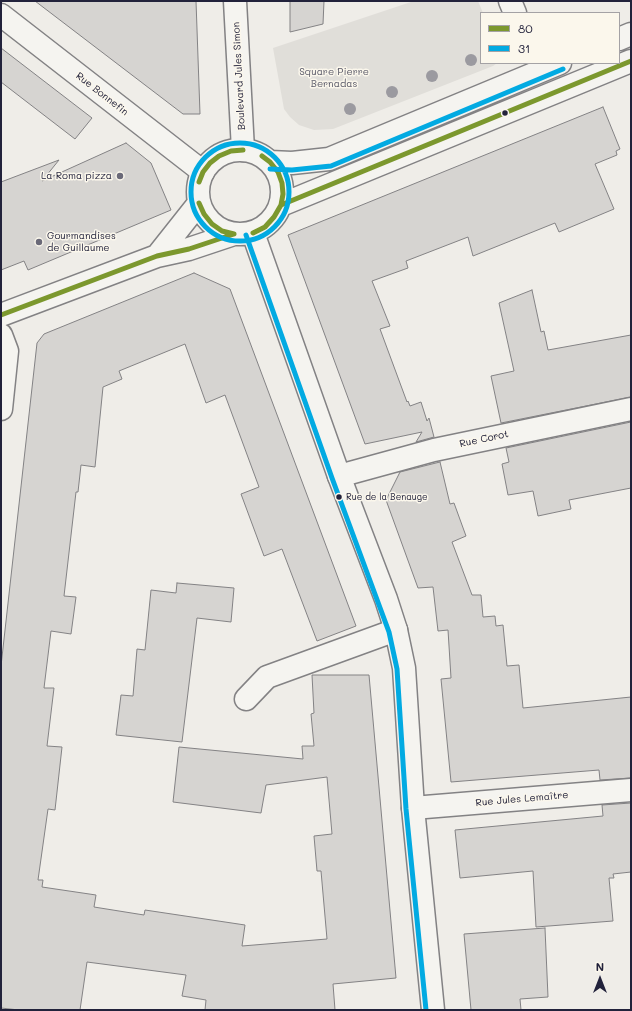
<!DOCTYPE html>
<meta charset="utf-8">
<style>
body{margin:0}
#map{position:relative;width:632px;height:1011px;overflow:hidden;background:#efede8;font-family:Mali,sans-serif}
canvas{display:block}
.frame{position:absolute;inset:0;border:2px solid #22223b;pointer-events:none}
.legend{position:absolute;left:480px;top:12px;width:140px;height:52px;box-sizing:border-box;background:#fbf7ec;border:1px solid #a4a2a5;margin:0;padding:5px 7px;list-style:none;font-size:12px;color:#22223b}
.legend li{display:flex;align-items:center;gap:8px;height:20px}
.legend b{width:20px;border:1px solid #a4a2a5}
.north{position:absolute;left:580px;top:959px;width:40px;height:40px;-webkit-text-stroke:3px #fbf7ec;paint-order:stroke;rotate:0deg;font-size:11px;font-weight:700;line-height:16px;text-align:center;color:#22223b}
.north::after{content:'';display:block;margin:auto;width:14px;height:18px;background:#22223b;clip-path:polygon(50% 0,100% 100%,50% 72%,0 100%)}
</style>
<div id="map">
<canvas width="632" height="1011"></canvas>
<div class="frame"></div>
<ul class="legend">
<li><b style="height:5px;background:#7c982e"></b>80</li>
<li><b style="height:5px;background:#02aae2"></b>31</li>
</ul>
<div class="north">N</div>
</div>
<script>
const g = document.querySelector('canvas').getContext('2d');
g.lineJoin = 'round';
function fillPath(path, color) { g.fillStyle = color; g.fill(path, 'evenodd'); }
const toPath = rows => new Path2D(rows.map(r => 'M' + r).join(''));
function trace(path, color, width, dash) { g.strokeStyle = color; g.lineWidth = width; g.lineCap = dash ? 'butt' : 'round'; g.setLineDash(dash || []); g.stroke(path); }
function drawText(font, color, halo, rows, align = 'center') {
  g.font = font + ' Mali,sans-serif'; g.lineWidth = 3; g.setLineDash([]); g.textBaseline = 'middle'; g.strokeStyle = halo; g.fillStyle = color; for (const [text, x, y, turn = 0] of rows) {
    g.save(); g.translate(x, y); g.rotate((+turn || 0) * Math.PI / 180); g.textAlign = isNaN(turn) ? turn : align; if (halo) g.strokeText(text, 0, 0); g.fillText(text, 0, 0); g.restore();
  }
}
fillPath(toPath([
 [414,1,478,1,483,13,481,13,481,63,497,63,493,66,333,129,314,130,299,125,290,117,284,109,273,48]
]), '#e0ded9');
const building = toPath([
 [35,1,196,1,200,114,183,114,35,1],
 [290,1,324,1,323,24,290,32,290,1],
 [1,48,92,118,75,139,1,82,1,48],
 [603,107,620,149,616,151,617,155,595,164,614,209,559,232,555,223,473,256,468,237,406,261,408,268,372,281,390,326,380,329,407,402,408,401,410,406,421,402,427,421,429,418,434,437,416,442,422,432,365,444,288,235,603,107],
 [126,143,151,163,171,210,28,270,24,261,1,270,1,182,59,160,42,181,126,143],
 [194,273,230,289,356,626,317,641,282,549,264,556,241,494,259,487,225,395,206,403,185,344,119,371,122,379,103,387,95,467,81,465,78,492,76,492,64,596,76,597,71,634,51,631,44,688,54,688,47,746,62,747,55,810,48,809,38,880,43,880,42,887,96,895,94,907,144,915,145,910,245,925,242,946,327,939,321,871,317,871,314,836,332,834,327,777,266,785,261,813,173,802,179,747,303,759,302,746,314,746,311,714,314,713,312,675,369,675,396,978,333,984,335,1010,205,1010,206,1000,182,996,186,975,87,962,80,1010,19,1010,1,1008,1,666,37,343,44,334,194,273],
 [532,290,541,332,544,331,548,350,631,335,631,397,501,423,491,376,514,371,499,303,532,290],
 [631,422,631,488,569,500,571,509,538,516,533,491,508,495,502,464,509,462,506,448,631,422],
 [440,462,450,504,454,503,466,536,452,542,472,595,481,595,483,617,495,616,496,626,503,625,507,666,519,665,523,708,631,697,631,778,600,780,599,770,451,782,441,679,451,678,448,630,438,631,433,587,418,588,386,500,400,472,440,462],
 [177,583,234,588,231,622,197,618,182,742,116,735,121,695,133,696,137,649,145,650,151,590,176,593,177,583],
 [631,803,631,872,613,874,614,878,609,878,613,921,536,927,533,871,460,878,455,830,603,816,602,805,631,803],
 [545,928,548,997,520,999,521,1010,471,1010,464,934,545,928]
]);
fillPath(building, '#d6d4d1');
trace(building, '#838284', 1);
const minor = toPath([
 [235,1,243,150],
 [510,1,515,13],
 [1,15,203,172],
 [1,335,7,351,1,409],
 [339,476,434,450,631,409],
 [246,699,267,677,396,630],
 [413,808,631,790]
]);
const major = toPath([
 [619,39,631,34],
 '198 192a42 42 0 1 1 84 0a42 42 0 1 1-84 0Z',
 [270,162,292,163,329,159,560,63],
 [281,205,631,61],
 [253,233,339,476,386,599,396,630,404,668,413,808,433,1010],
 [157,256,199,203],
 [1,315,157,256,189,249,234,234]
]);
trace(minor, '#838284', 25);
trace(major, '#838284', 25);
trace(minor, '#f5f4f0', 22);
trace(major, '#f5f4f0', 22);
trace(toPath([
 [199,182,203,172,210,163,219,156,231,151,243,150],
 [199,203,204,214,212,224,222,231,234,234],
 [281,205,631,61],
 [253,233,265,227,274,217,281,205,283,194,282,183,278,172,270,162,262,156],
 [1,315,157,256,189,249,234,234]
]), '#7c982e', 5);
trace(toPath([
 '191 192a49 49 0 1 1 98 0a49 49 0 1 1-98 0Z',
 [270,169,292,170,331,166,563,69],
 [246,235,332,478,389,632,397,669,406,809,426,1010]
]), '#02aae2', 5);
g.fillStyle = '#9b9aa0';
for (const [x, y] of [
 [471,60],
 [432,76],
 [392,92],
 [350,109]
]) { g.beginPath(); g.arc(x, y, 6, 0, 2 * Math.PI); g.fill(); }
for (const [x, y, r, color] of [
 [505,113,3.5,"#22223b"],
 [120,176,4,"#6a6978"],
 [39,242,4,"#6a6978"],
 [339,497,3.5,"#22223b"]
]) { const dot = new Path2D(); dot.arc(x, y, r, 0, 2 * Math.PI); g.fillStyle = color; g.fill(dot); trace(dot, '#fbf7ec', 1.5); }
drawText('9px', '#22223b', '#fbf7ec', [
 ["Rue de la Benauge",346,497]
], 'left');
drawText('10px', '#575766', '#fbf7ec', [
 ["Square Pierre",334,72],
 ["Bernadas",334,84]
]);
drawText('10px', '#22223b', '#fbf7ec', [
 ["Boulevard Jules Simon",239,76,-93],
 ["Rue Bonnefin",102,94,38],
 ["Rue Corot",484,439,-12],
 ["Rue Jules Lemaître",522,799,-5]
]);
drawText('10px', '#22223b', '#fbf7ec', [
 ["La Roma pizza",112,176],
 ["Gourmandises",47,236,"left"],
 ["de Guillaume",47,248,"left"]
], 'right');
</script>
